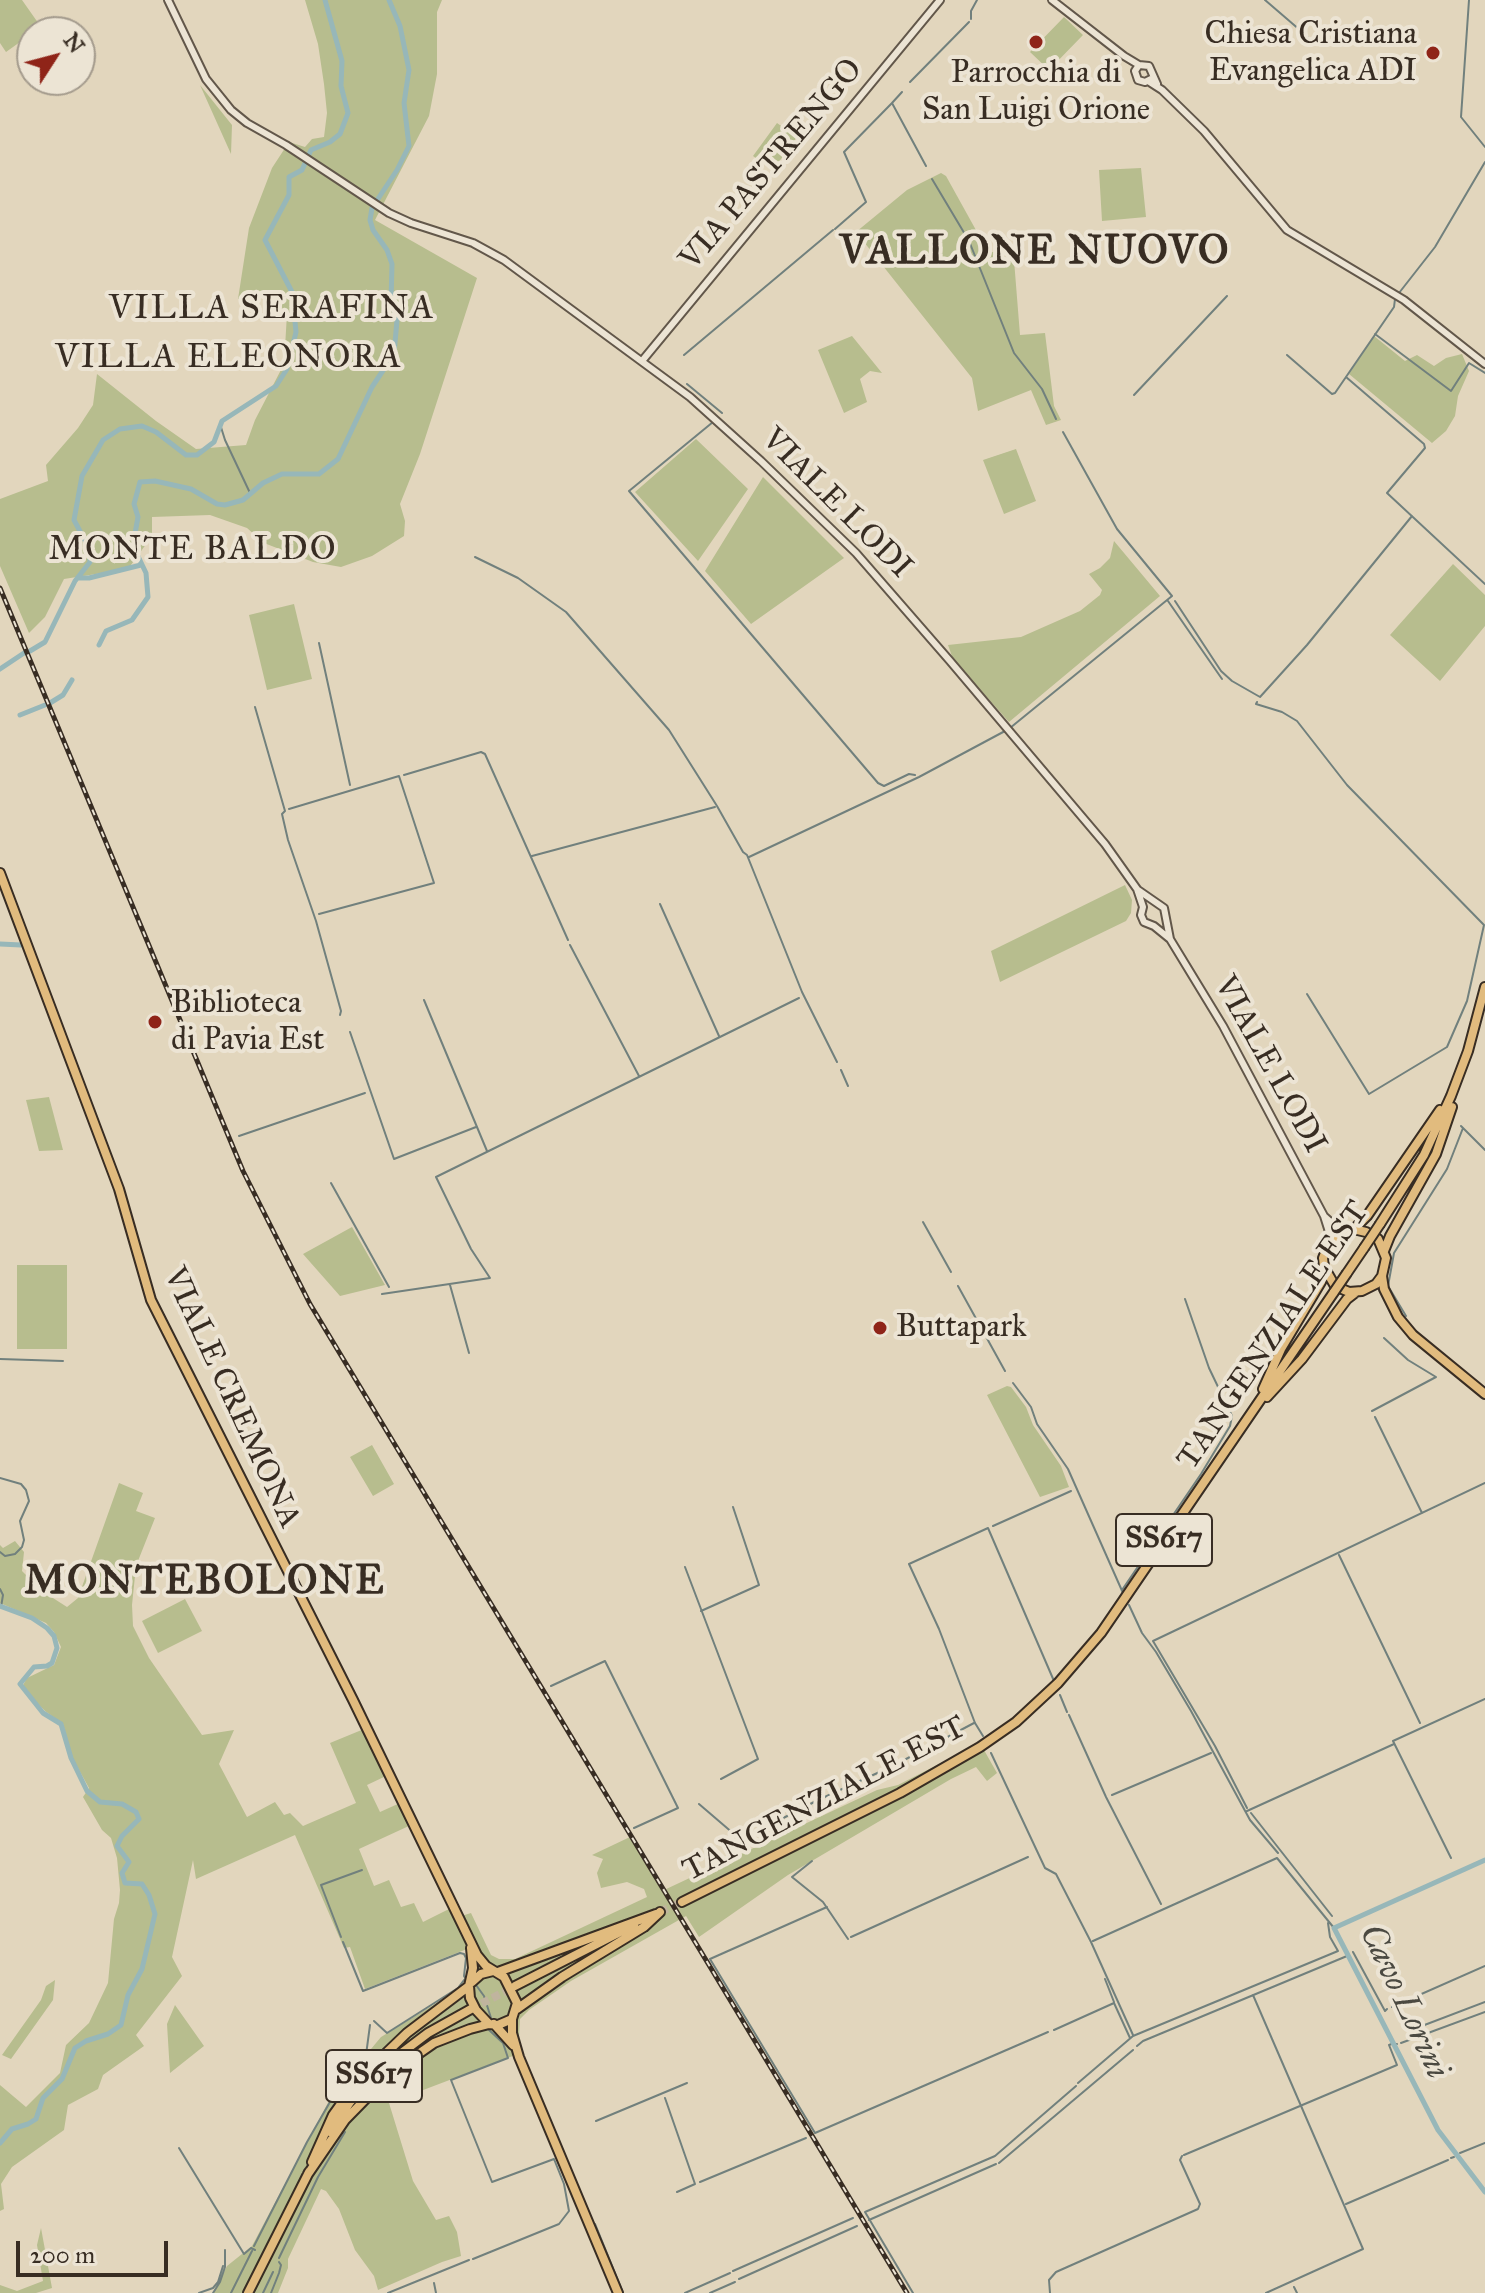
<!DOCTYPE html>
<style>
body{margin:0}
#map{position:relative;width:1485px;height:2293px;overflow:hidden;background:#e2d6bd;font-family:"IM FELL Great Primer",serif}
canvas{display:block}
.north{position:absolute;left:16px;top:16px;width:80px;height:80px;box-sizing:border-box;background:#ece4d4;border:2px solid #a49b8d;border-radius:50%;rotate:54deg;font-size:22px;font-weight:700;line-height:32px;text-align:center;color:#382d23}
.north::after{content:'';display:block;margin:auto;width:28px;height:36px;background:#8f2418;clip-path:polygon(50% 0,100% 100%,50% 72%,0 100%)}
.scale{position:absolute;left:16px;top:2241px;width:152px;height:36px;box-sizing:border-box;border:4px solid #382d23;border-top:0;padding-left:10px;font-size:24px;line-height:28px;white-space:nowrap;color:#382d23;-webkit-text-stroke:6px #ece4d4;paint-order:stroke}
</style>
<div id="map">
<canvas width="1485" height="2293"></canvas>
<div class="north">N</div>
<div class="scale">200 m</div>
</div>
<script>
const g = document.querySelector('canvas').getContext('2d');
g.lineJoin = 'round';
function fillPath(path, color) { g.fillStyle = color; g.fill(path, 'evenodd'); }
const toPath = rows => new Path2D(rows.map(r => 'M' + r).join(''));
function trace(path, color, width, dash) { g.strokeStyle = color; g.lineWidth = width; g.lineCap = dash ? 'butt' : 'round'; g.setLineDash(dash || []); g.stroke(path); }
function drawText(font, color, halo, rows, align = 'center') {
  g.font = font + ' "IM FELL Great Primer",serif'; g.lineWidth = 8; g.setLineDash([]); g.textBaseline = 'middle'; g.strokeStyle = halo; g.fillStyle = color; for (const [text, x, y, turn = 0] of rows) {
    g.save(); g.translate(x, y); g.rotate((+turn || 0) * Math.PI / 180); g.textAlign = isNaN(turn) ? turn : align; if (halo) g.strokeText(text, 0, 0); g.fillText(text, 0, 0); g.restore();
  }
}
fillPath(toPath([
 [0,0,22,0,41,27,6,52,0,43],
 [305,0,442,0,437,12,437,74,429,116,375,220,477,278,420,454,400,504,405,521,404,536,372,556,341,567,313,562,264,543,247,528,210,515,152,517,152,536,128,569,64,579,45,617,29,633,0,566,0,499,48,481,46,465,78,428,93,405,97,374,156,421,196,449,246,445,255,420,284,364,287,314,269,298,238,299,249,228,272,168,289,142,305,147,312,139,324,137,327,113,324,84,318,44],
 [1064,17,1083,35,1049,70,1030,52],
 [200,85,232,125,231,154],
 [777,123,797,137,773,170,753,156],
 [1141,168,1146,217,1102,221,1099,170],
 [941,173,946,176,987,250,1014,260,1020,335,1045,333,1054,406,1061,420,1046,425,1031,390,978,411,972,378,856,232,907,190],
 [852,336,882,373,870,371,860,379,867,402,844,413,818,350],
 [1374,336,1405,361,1417,355,1434,366,1446,358,1462,354,1469,371,1458,396,1455,416,1446,431,1432,443,1349,374],
 [696,439,748,489,698,561,635,492],
 [1016,449,1036,501,1004,514,983,460],
 [763,477,844,558,751,624,705,571],
 [1114,541,1160,596,1009,722,953,659,948,645,1021,637,1080,611,1100,595,1102,590,1089,574,1100,568,1110,558],
 [1453,564,1485,595,1485,626,1440,681,1390,635],
 [294,604,312,679,267,690,249,615],
 [1125,885,1132,900,1131,913,1126,921,1000,982,991,951],
 [49,1097,63,1150,39,1151,26,1100],
 [352,1227,385,1285,340,1296,303,1254],
 [17,1265,67,1265,67,1349,17,1349],
 [1007,1386,1011,1387,1026,1407,1033,1425,1061,1466,1069,1487,1040,1497,987,1395],
 [372,1445,394,1484,373,1496,350,1457],
 [119,1483,143,1493,136,1511,155,1518,136,1566,132,1605,133,1626,149,1658,202,1735,234,1730,219,1764,247,1817,275,1802,284,1815,290,1813,303,1826,356,1803,330,1743,364,1729,386,1776,367,1785,380,1812,400,1803,411,1825,359,1849,374,1886,389,1880,401,1907,414,1903,423,1922,451,1908,455,1918,471,1913,491,1955,499,1959,515,1959,647,1897,644,1889,627,1882,601,1888,597,1873,603,1859,592,1855,630,1837,662,1891,877,1790,898,1785,980,1743,997,1773,987,1781,976,1767,951,1779,788,1875,699,1937,686,1916,571,1981,529,2010,520,2019,518,2054,389,2103,413,2181,436,2220,449,2216,457,2232,461,2256,442,2262,378,2290,374,2276,355,2250,339,2209,326,2191,321,2189,288,2259,288,2268,278,2293,213,2293,227,2266,252,2246,331,2097,381,2037,461,1988,468,1970,467,1949,365,1989,350,1947,344,1948,295,1835,196,1879,193,1860,172,1957,182,1976,136,2035,144,2046,103,2075,98,2089,68,2105,64,2130,12,2167,1,2184,4,2209,0,2211,0,2085,26,2107,60,2073,66,2045,89,2023,108,1983,114,1919,119,1903,120,1890,117,1858,111,1838,102,1830,83,1797,89,1788,73,1759,63,1724,45,1711,22,1687,27,1678,54,1665,61,1647,54,1632,46,1623,0,1603,0,1545,3,1548,15,1541,24,1552,22,1571,42,1591,67,1607,78,1598],
 [185,1599,202,1631,158,1653,142,1621],
 [55,1980,53,2000,11,2059,2,2055,41,2000,46,1986],
 [175,2005,204,2046,170,2073,167,2024],
 [41,2228,52,2288,36,2293,0,2293,0,2285,17,2291,43,2281,37,2245]
]), '#b7bd8e');
trace(toPath([
 [1265,0,1308,37],
 [1469,0,1461,117,1485,147],
 [971,19,971,11,977,0],
 [910,82,969,22],
 [902,92,892,103,926,166],
 [932,179,969,241,1014,353,1042,389,1056,419],
 [835,229,866,202,844,152,892,103],
 [1399,293,1435,247,1485,162],
 [1375,334,1451,391,1469,363,1485,373],
 [684,355,833,230],
 [1287,355,1332,394,1335,393,1394,307,1395,299],
 [1346,377,1424,444,1425,448,1387,493,1485,584],
 [687,384,722,413],
 [1134,395,1227,296],
 [713,422,629,491,878,783,884,786,909,774,915,775],
 [220,424,225,440,250,493],
 [475,557,518,578,566,612,669,730,717,806,743,852,747,855,802,992,837,1062],
 [1168,601,1222,679],
 [1175,601,1221,671,1232,681,1260,697,1307,645,1412,516],
 [319,643,350,785],
 [1257,702,1256,704,1282,712,1297,721,1347,785,1484,925,1467,1001,1447,1047,1369,1094,1307,994],
 [255,707,285,811,282,814,288,840,316,921,341,1011,340,1015],
 [1010,728,1172,596,1117,529,1063,432],
 [404,775,481,752,485,754,568,940],
 [289,809,399,776,434,883,319,914],
 [532,856,715,807],
 [749,857,919,777,1005,731],
 [660,904,719,1036],
 [570,945,639,1076],
 [424,1000,487,1151],
 [350,1032,394,1159,476,1127],
 [841,1070,848,1086],
 [1461,1126,1485,1150],
 [239,1136,365,1093],
 [331,1183,389,1287],
 [923,1222,951,1272],
 [450,1285,469,1353],
 [958,1286,1005,1371],
 [382,1294,490,1278,471,1249,436,1177,799,998],
 [1406,1316,1388,1286,1394,1253,1447,1169,1463,1128],
 [0,1359,63,1361],
 [1013,1383,1031,1407,1037,1424,1068,1469,1123,1593],
 [1372,1411,1436,1377,1408,1360,1384,1338],
 [1375,1417,1422,1513],
 [0,1478,21,1484,26,1490,29,1501,20,1521,24,1540,22,1547,15,1554,5,1556,0,1552],
 [993,1526,1071,1491],
 [1339,1555,1420,1723],
 [685,1567,758,1759,721,1779],
 [0,1589,3,1595,1,1607],
 [1122,1590,1201,1474,1230,1426,1232,1416,1209,1368,1185,1299],
 [1129,1605,1142,1633,1156,1652,1191,1711,1250,1820,1278,1853],
 [701,1611,759,1585,733,1507],
 [551,1686,605,1661,678,1808,634,1828],
 [1060,1695,1067,1712],
 [1069,1715,1106,1797,1161,1904],
 [983,1736,975,1723,939,1629,909,1564,988,1528,1054,1681],
 [991,1753,1045,1868,1056,1874,1091,1942,1133,2035],
 [891,1767,974,1723],
 [1112,1795,1211,1753],
 [699,1804,741,1840,818,1800,884,1770],
 [1247,1808,1215,1746,1153,1641,1485,1483],
 [1247,1811,1394,1744],
 [1251,1813,1332,1916],
 [1451,1858,1393,1741,1485,1699],
 [812,1861,792,1877,823,1902,848,1939],
 [827,1907,710,1959,815,2133,1048,2032],
 [341,1937,321,1885,362,1870],
 [851,1937,1028,1857],
 [1093,1941,1277,1858,1334,1928],
 [343,1942,363,1991,460,1953,464,1954,466,1958,464,1976,467,1981],
 [1353,1952,1385,2011,1387,2009],
 [1105,1979,1114,2002],
 [476,1985,484,1996,491,2018],
 [1253,1995,1363,2249,1266,2293],
 [1392,2007,1485,1966],
 [374,2021,387,2033,458,1988,464,1980],
 [1407,2029,1414,2029,1485,2002],
 [1054,2030,1114,2003,1130,2038],
 [1401,2043,1485,2012],
 [1395,2044,1397,2044],
 [1137,2046,1143,2041,1347,1956],
 [1078,2083,1133,2036,1338,1951,1330,1937,1328,1923],
 [665,2098,695,2184,677,2192],
 [596,2121,687,2083],
 [179,2148,244,2254,251,2248,255,2250],
 [1460,2153,1485,2143],
 [1184,2155,1397,2065,1389,2045,1394,2043],
 [1451,2158,1454,2157],
 [999,2163,1133,2050],
 [700,2182,806,2138],
 [1346,2204,1448,2160],
 [869,2220,996,2164],
 [595,2224,623,2293],
 [254,2246,307,2142,334,2095,366,2055,370,2025],
 [279,2258,318,2177,345,2132],
 [473,2259,559,2224,569,2211,564,2184,554,2159,492,2182,451,2080,508,2058,503,2043,489,2030],
 [733,2271,853,2218],
 [739,2279,857,2226],
 [434,2283,436,2293],
 [1294,2287,1297,2293],
 [199,2293,213,2288,218,2282,223,2266],
 [213,2293,220,2282,225,2267,225,2250],
 [231,2293,252,2251],
 [263,2293,273,2272],
 [271,2293,279,2273,281,2265,279,2262],
 [388,2293,469,2260],
 [685,2293,730,2273],
 [710,2293,735,2282],
 [913,2293,865,2212,995,2156,1076,2086],
 [1050,2293,1049,2280,1056,2272,1198,2209,1200,2204,1180,2160,1182,2156]
]), '#71807d', 2);
trace(toPath([
 [78,578,89,578,141,565],
 [99,645,106,631,132,620,148,597,146,573,136,552,134,539,138,517,134,504,140,482,155,481,191,489,217,504,225,505,243,500,263,483,282,474,319,474,338,459,372,387,394,354,397,320,391,301,392,264,387,250,373,230,370,220,372,208,397,170,409,146,404,103,409,70,400,26,389,0],
 [30,651,45,642,75,581,90,562,89,548,74,520,82,476,103,440,120,429,142,426,156,432,186,455,197,455,214,442,222,421,276,386,287,369,296,332,292,292,265,240,289,195,289,177,302,170,311,150,330,142,340,134,348,113,341,86,342,61,325,0],
 [0,669,24,653],
 [50,703,63,695,72,680],
 [20,715,45,705],
 [0,944,21,945],
 [0,1606,32,1618,47,1628,54,1636,57,1648,52,1663,47,1666,34,1667,20,1684,43,1713,61,1724,71,1758,87,1791,100,1802,122,1804,136,1812,139,1819,122,1836,117,1846,129,1862,122,1873,125,1883,142,1884,149,1895,155,1914,142,1969,128,1995,121,2025,108,2034,86,2041,75,2048,62,2079,43,2098,36,2119,28,2124,12,2129,0,2143],
 [1485,1860,1334,1928,1438,2130,1485,2192]
]), '#97b7b9', 5);
trace(toPath([
 [660,1912,682,1902],
 [471,2009,514,1987]
]), '#c0b49e', 8, [8, 4]);
const minor = toPath([
 [168,0,206,79,231,110,247,123,286,145,389,213,411,223,473,243,504,260,690,397,761,461,856,553,950,661,1105,844,1137,889,1143,907,1141,915,1144,922,1154,926,1170,939],
 [1052,0,1124,56,1139,65,1149,66,1157,84],
 [1139,65,1135,71,1138,80,1145,82,1151,79],
 [1148,81,1162,90,1204,131,1287,230,1404,300,1485,364],
 [642,361,940,0],
 [1138,890,1164,908,1170,939,1223,1026,1324,1216,1330,1235,1328,1242],
 [1325,1217,1336,1227,1345,1229]
]);
const major = toPath([
 [0,873,119,1189,151,1300,353,1700,477,1955,486,1966,504,1977,517,2003,512,2019,498,2025,489,2024,470,2029,434,2043,391,2073,345,2120,308,2174],
 [1380,1224,1424,1155,1451,1096,1468,1051,1485,987],
 [1354,1229,1367,1216,1440,1110],
 [1384,1251,1390,1236,1436,1154,1452,1107],
 [1347,1273,1364,1248],
 [1382,1276,1376,1284,1362,1291,1349,1292,1335,1286,1324,1267,1323,1258,1329,1243,1341,1232,1353,1229,1366,1232,1378,1239,1386,1258,1382,1276,1384,1289,1398,1317,1413,1335,1485,1394],
 [1263,1389,1281,1349,1321,1282,1324,1270],
 [1267,1397,1302,1359,1347,1299,1356,1292],
 [682,1902,900,1793,980,1747,1016,1722,1058,1683,1101,1633,1334,1292],
 [471,1948,473,1968,469,1986,470,1998,476,2010,489,2024],
 [498,1972,656,1914],
 [472,1982,481,1974,493,1971],
 [515,1986,634,1925],
 [517,2009,562,1977,644,1927,660,1912],
 [512,2019,512,2033,519,2057,618,2293],
 [494,2024,513,2045],
 [330,2132,350,2102,383,2067,428,2033,471,2009],
 [312,2162,333,2115,358,2080,407,2033,469,1986],
 [248,2293,309,2172]
]);
trace(minor, '#62574a', 10);
trace(major, '#382d23', 12);
trace(minor, '#ece4d4', 6);
trace(major, '#e1bb7e', 8);
const rail = toPath([
 [0,588,243,1171,310,1304,907,2293]
]);
trace(rail, '#382d23', 5);
trace(rail, '#ece4d4', 2, [6]);
const majorBridge = toPath([
 [1364,1248,1380,1224],
 [1334,1292,1347,1273]
]);
trace(majorBridge, '#382d23', 12, []);
trace(majorBridge, '#e1bb7e', 8);
for (const [x, y, r, color] of [
 [1036,42,8,"#8f2418"],
 [1433,53,8,"#8f2418"],
 [155,1022,8,"#8f2418"],
 [880,1328,8,"#8f2418"]
]) { const dot = new Path2D(); dot.arc(x, y, r, 0, 2 * Math.PI); g.fillStyle = color; g.fill(dot); trace(dot, '#ece4d4', 3); }
for (const [x, y, w] of [
 [1164,1540,96],
 [374,2076,96]
]) { const box = new Path2D(); box.roundRect(x - w / 2, y - 26, w, 52, 6); g.fillStyle = '#ece4d4'; g.fill(box); trace(box, '#382d23', 2); }
drawText('bold 30px', '#382d23', null, [
 ["SS617",1164,1540],
 ["SS617",374,2076]
]);
drawText('32px', '#382d23', '#ece4d4', [
 ["Chiesa Cristiana",1417,35,"right"],
 ["Evangelica ADI",1417,72,"right"],
 ["Parrocchia di",1036,74,"center"],
 ["San Luigi Orione",1036,111,"center"],
 ["Biblioteca",171,1004],
 ["di Pavia Est",171,1041],
 ["Buttapark",896,1328]
], 'left');
drawText('32px', '#382d23', '#ece4d4', [
 ["VIA PASTRENGO",772,165,-50],
 ["VIALE LODI",836,504,45],
 ["VIALE LODI",1269,1065,61],
 ["TANGENZIALE EST",1274,1336,-56],
 ["VIALE CREMONA",231,1398,65],
 ["TANGENZIALE EST",825,1800,-28]
]);
g.letterSpacing = '2px';
drawText('34px', '#382d23', '#ece4d4', [
 ["VILLA SERAFINA",272,310],
 ["VILLA ELEONORA",229,359],
 ["MONTE BALDO",193,551]
]);
g.letterSpacing = '0px';
drawText('italic 34px', '#4b4941', '#ece4d4', [
 ["Cavo Lorini",1403,2002,65]
]);
g.letterSpacing = '2px';
drawText('bold 40px', '#382d23', '#ece4d4', [
 ["VALLONE NUOVO",1035,253],
 ["MONTEBOLONE",205,1583]
]);
g.letterSpacing = '0px';
</script>
